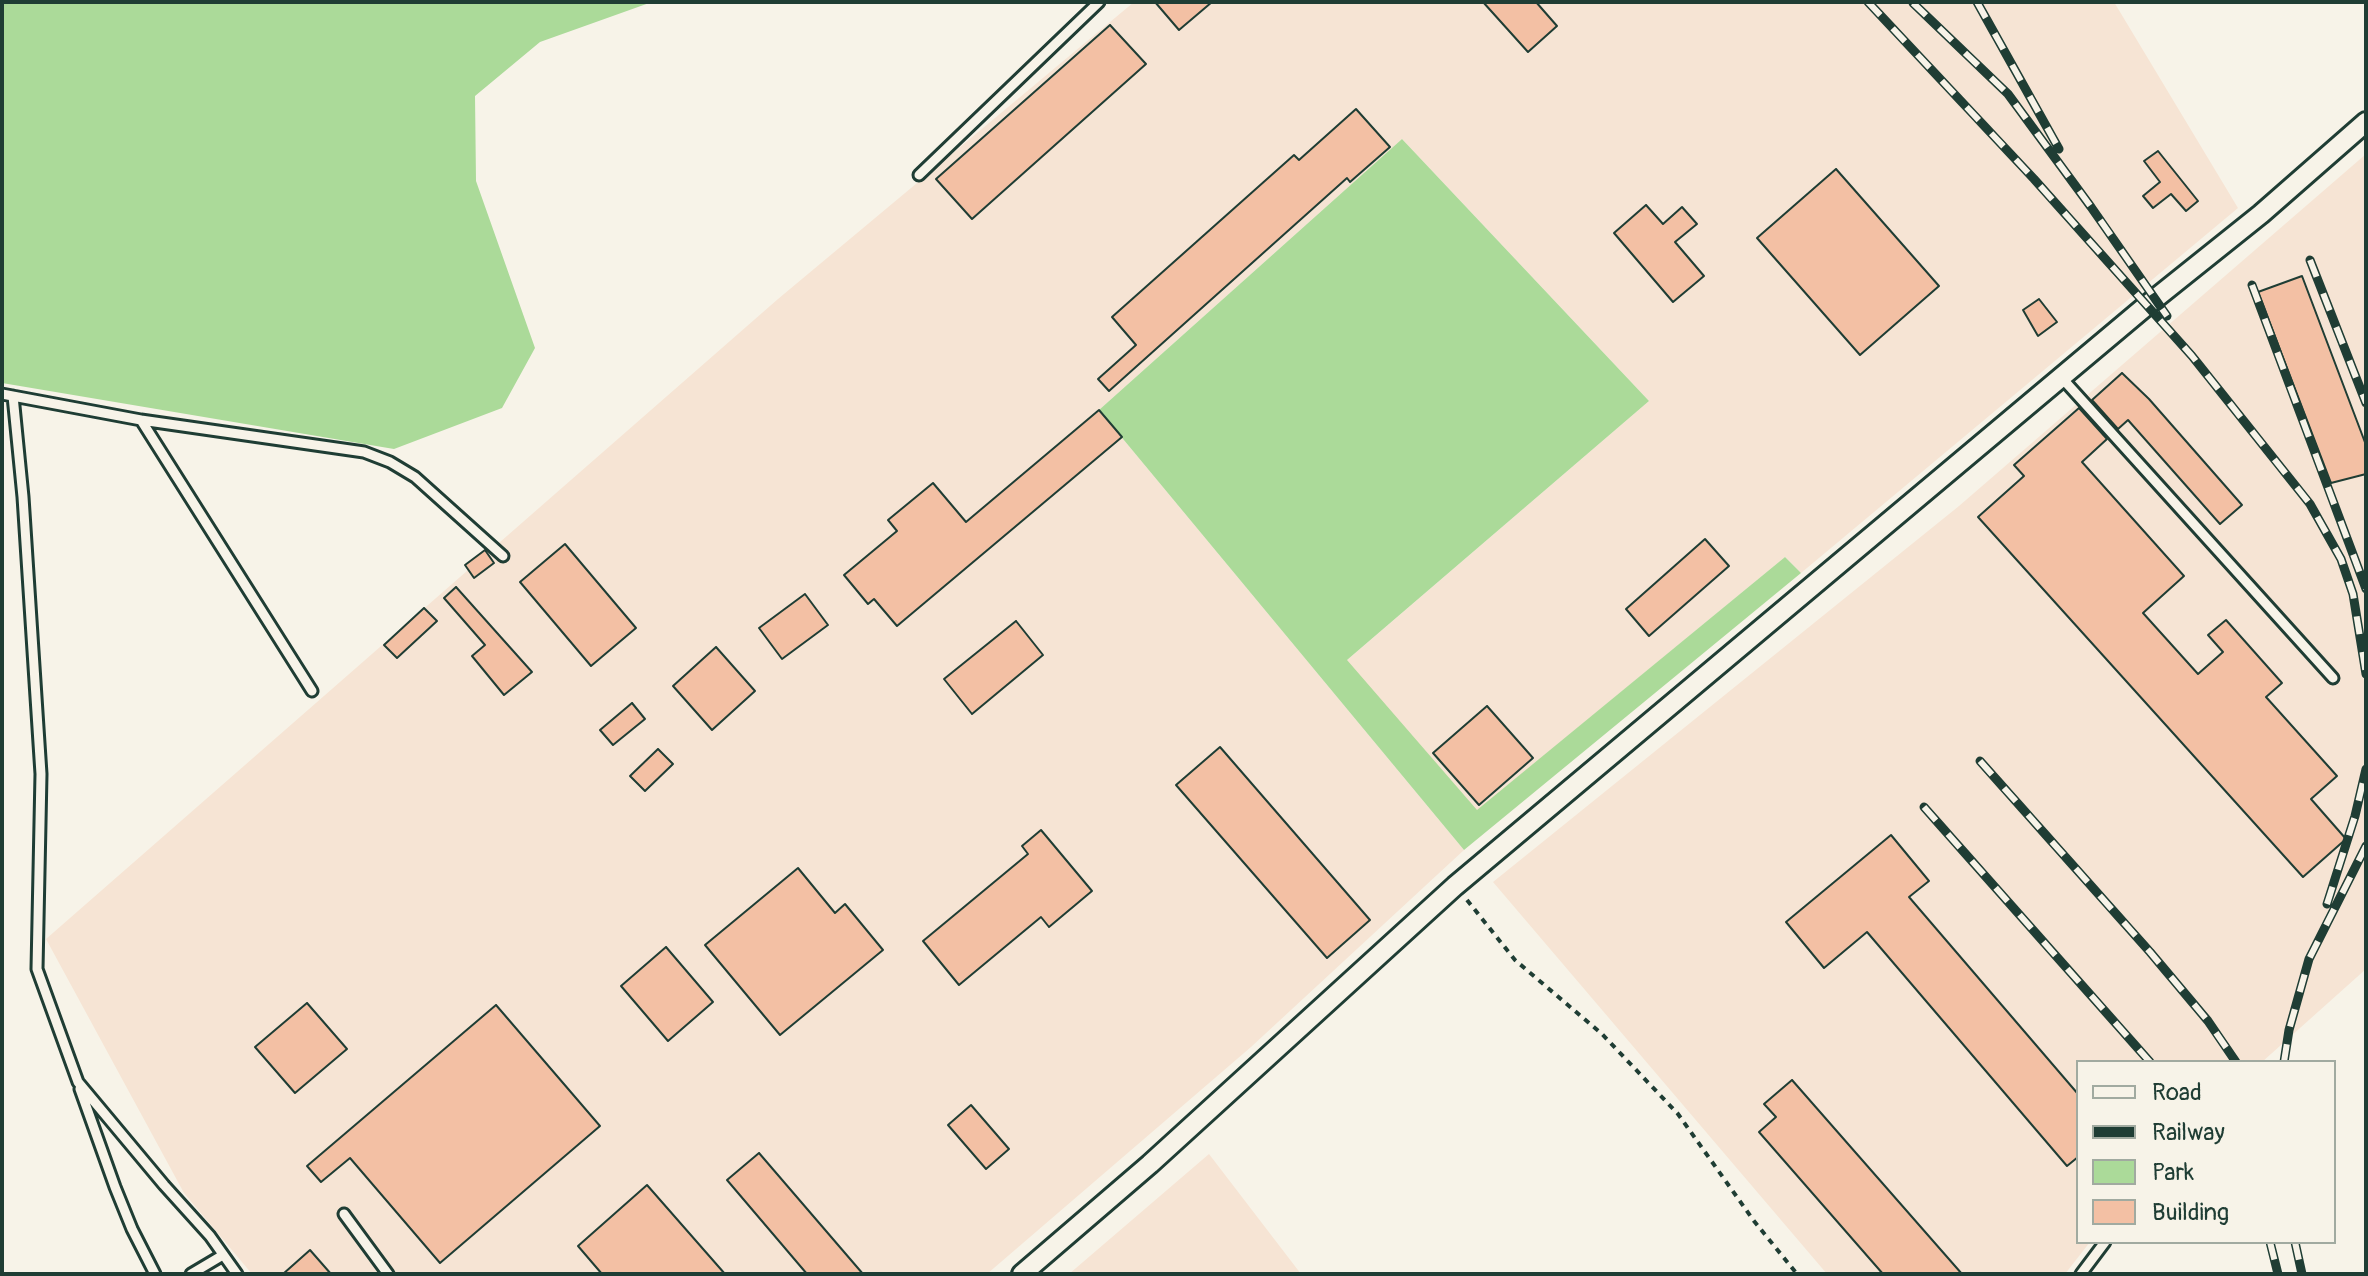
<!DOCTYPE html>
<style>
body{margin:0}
#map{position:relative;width:2368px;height:1276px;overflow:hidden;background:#f7f3e8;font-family:Pangolin,sans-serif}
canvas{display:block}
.frame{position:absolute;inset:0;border:4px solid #1f3d34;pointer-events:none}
.legend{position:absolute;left:2076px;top:1060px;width:260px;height:184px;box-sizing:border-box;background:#f7f3e8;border:2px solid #a1aaa0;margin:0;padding:10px 14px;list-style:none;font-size:24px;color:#1f3d34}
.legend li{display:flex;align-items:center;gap:16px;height:40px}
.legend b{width:40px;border:2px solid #a1aaa0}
</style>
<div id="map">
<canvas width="2368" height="1276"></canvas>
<div class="frame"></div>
<ul class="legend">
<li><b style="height:10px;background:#f7f3e8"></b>Road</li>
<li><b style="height:10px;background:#1f3d34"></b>Railway</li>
<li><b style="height:22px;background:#abda99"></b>Park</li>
<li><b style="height:22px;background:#f3c0a4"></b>Building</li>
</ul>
</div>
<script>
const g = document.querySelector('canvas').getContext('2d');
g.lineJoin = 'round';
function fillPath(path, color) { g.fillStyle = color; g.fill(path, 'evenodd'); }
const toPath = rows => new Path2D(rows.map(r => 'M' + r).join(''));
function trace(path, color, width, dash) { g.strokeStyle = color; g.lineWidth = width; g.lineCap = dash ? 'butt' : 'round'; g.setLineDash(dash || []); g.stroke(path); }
fillPath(toPath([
 [1134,2,2114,2,2238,208,1801,573,1785,557,1477,811,1346,661,1649,401,1402,139,1099,410,1464,850,1251,1047,987,1274,252,1274,184,1193,46,939,778,299],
 [2366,154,2366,969,2262,1062,2078,1062,2078,1242,2090,1242,2065,1274,1827,1274,1493,882,1959,506],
 [1209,1154,1301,1274,1069,1274]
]), '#f6e4d4');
fillPath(toPath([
 [2,2,652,2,540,42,475,96,476,181,535,348,502,408,394,449,2,383],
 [1402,139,1649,401,1347,660,1477,810,1785,557,1801,573,1464,850,1099,410]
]), '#abda99');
const building = toPath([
 [1155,2,1212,2,1179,30,1155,2],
 [1483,2,1536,2,1557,26,1528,52,1483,2],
 [1110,25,1146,64,972,219,936,179,1110,25],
 [1356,109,1390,147,1350,182,1347,178,1109,391,1098,379,1136,345,1112,317,1294,155,1299,160,1356,109],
 [2158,151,2198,201,2186,211,2171,194,2153,208,2143,196,2160,182,2144,161,2158,151],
 [1836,169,1939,286,1860,355,1757,238,1836,169],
 [1646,205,1663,224,1682,207,1697,224,1675,242,1704,276,1673,302,1614,233,1646,205],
 [2302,276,2366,445,2366,474,2331,483,2258,292,2302,276],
 [2039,299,2057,322,2038,336,2023,310,2039,299],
 [2122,373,2149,399,2242,505,2220,524,2128,420,2118,429,2092,400,2122,373],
 [2079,408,2107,439,2082,462,2184,576,2143,613,2198,674,2223,652,2208,635,2226,620,2282,683,2266,697,2337,776,2311,799,2346,839,2303,877,1978,517,2024,476,2014,465,2079,408],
 [1099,410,1122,437,897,626,874,599,868,604,844,575,897,531,888,520,933,483,966,522,1099,410],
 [1705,539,1729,566,1649,636,1626,609,1705,539],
 [565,544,636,628,591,666,520,582,565,544],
 [485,550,494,563,474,578,465,565,485,550],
 [456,587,532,672,504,695,472,656,485,645,444,598,456,587],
 [805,594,828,625,782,659,759,628,805,594],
 [424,608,437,621,397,658,384,645,424,608],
 [1016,621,1043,655,972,714,944,679,1016,621],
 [716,647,755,691,712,730,673,686,716,647],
 [632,703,645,719,613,745,600,730,632,703],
 [1487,706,1533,758,1479,805,1433,753,1487,706],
 [1220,747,1370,920,1327,958,1176,785,1220,747],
 [658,749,673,764,645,791,630,776,658,749],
 [1041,830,1092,891,1049,927,1041,917,959,985,923,941,1028,854,1022,846,1041,830],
 [1891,835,1929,881,1909,897,2078,1094,2078,1157,2067,1166,1867,932,1824,968,1786,922,1891,835],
 [798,868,835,913,845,904,883,950,780,1035,705,945,798,868],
 [666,947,713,1002,668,1041,621,986,666,947],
 [307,1003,347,1049,295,1093,255,1047,307,1003],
 [496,1005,600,1126,440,1263,350,1158,321,1182,307,1166,496,1005],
 [1792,1080,1962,1274,1883,1274,1759,1132,1776,1117,1764,1104,1792,1080],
 [971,1105,1009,1149,986,1169,948,1125,971,1105],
 [759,1153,863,1274,807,1274,727,1180,759,1153],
 [647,1185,725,1274,602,1274,578,1246,647,1185],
 [310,1250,331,1274,283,1274,310,1250]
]);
fillPath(building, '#f3c0a4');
trace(building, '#1f3d34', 2);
const lane = toPath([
 [919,175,1099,2],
 [2061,377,2333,678],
 [2,394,141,420,364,452,390,462,415,477,503,556],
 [13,396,23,497,41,774,37,969,78,1082,164,1185,210,1236,237,1274],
 [141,420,312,691],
 [80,1089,115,1187,132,1229,155,1274],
 [344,1214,388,1274],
 [191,1274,223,1255],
 [2081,1274,2105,1242]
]);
const street = toPath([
 [1022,1274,1150,1164,1455,886,2146,306,2261,214,2366,122]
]);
trace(lane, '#1f3d34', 15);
trace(street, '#1f3d34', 24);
trace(toPath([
 [1467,900,1515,960,1602,1034,1678,1114,1754,1221,1797,1274]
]), '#1f3d34', 4, [6, 6]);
trace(lane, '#f7f3e8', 9);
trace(street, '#f7f3e8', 18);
const rail = toPath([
 [1868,2,2034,179,2192,356,2310,504,2341,559,2353,594,2366,674],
 [1977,2,2059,149],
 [1913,3,2008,94,2091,207,2167,316],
 [2310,260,2366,403],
 [2252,285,2366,589],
 [1980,761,2150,952,2208,1021,2236,1062],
 [1924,807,2150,1062],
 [2327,904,2355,816,2366,769],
 [2284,1062,2289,1030,2309,959,2366,846],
 [2270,1242,2278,1274],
 [2295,1242,2302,1274]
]);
trace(rail, '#1f3d34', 9);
trace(rail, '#f7f3e8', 6, [18]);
</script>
